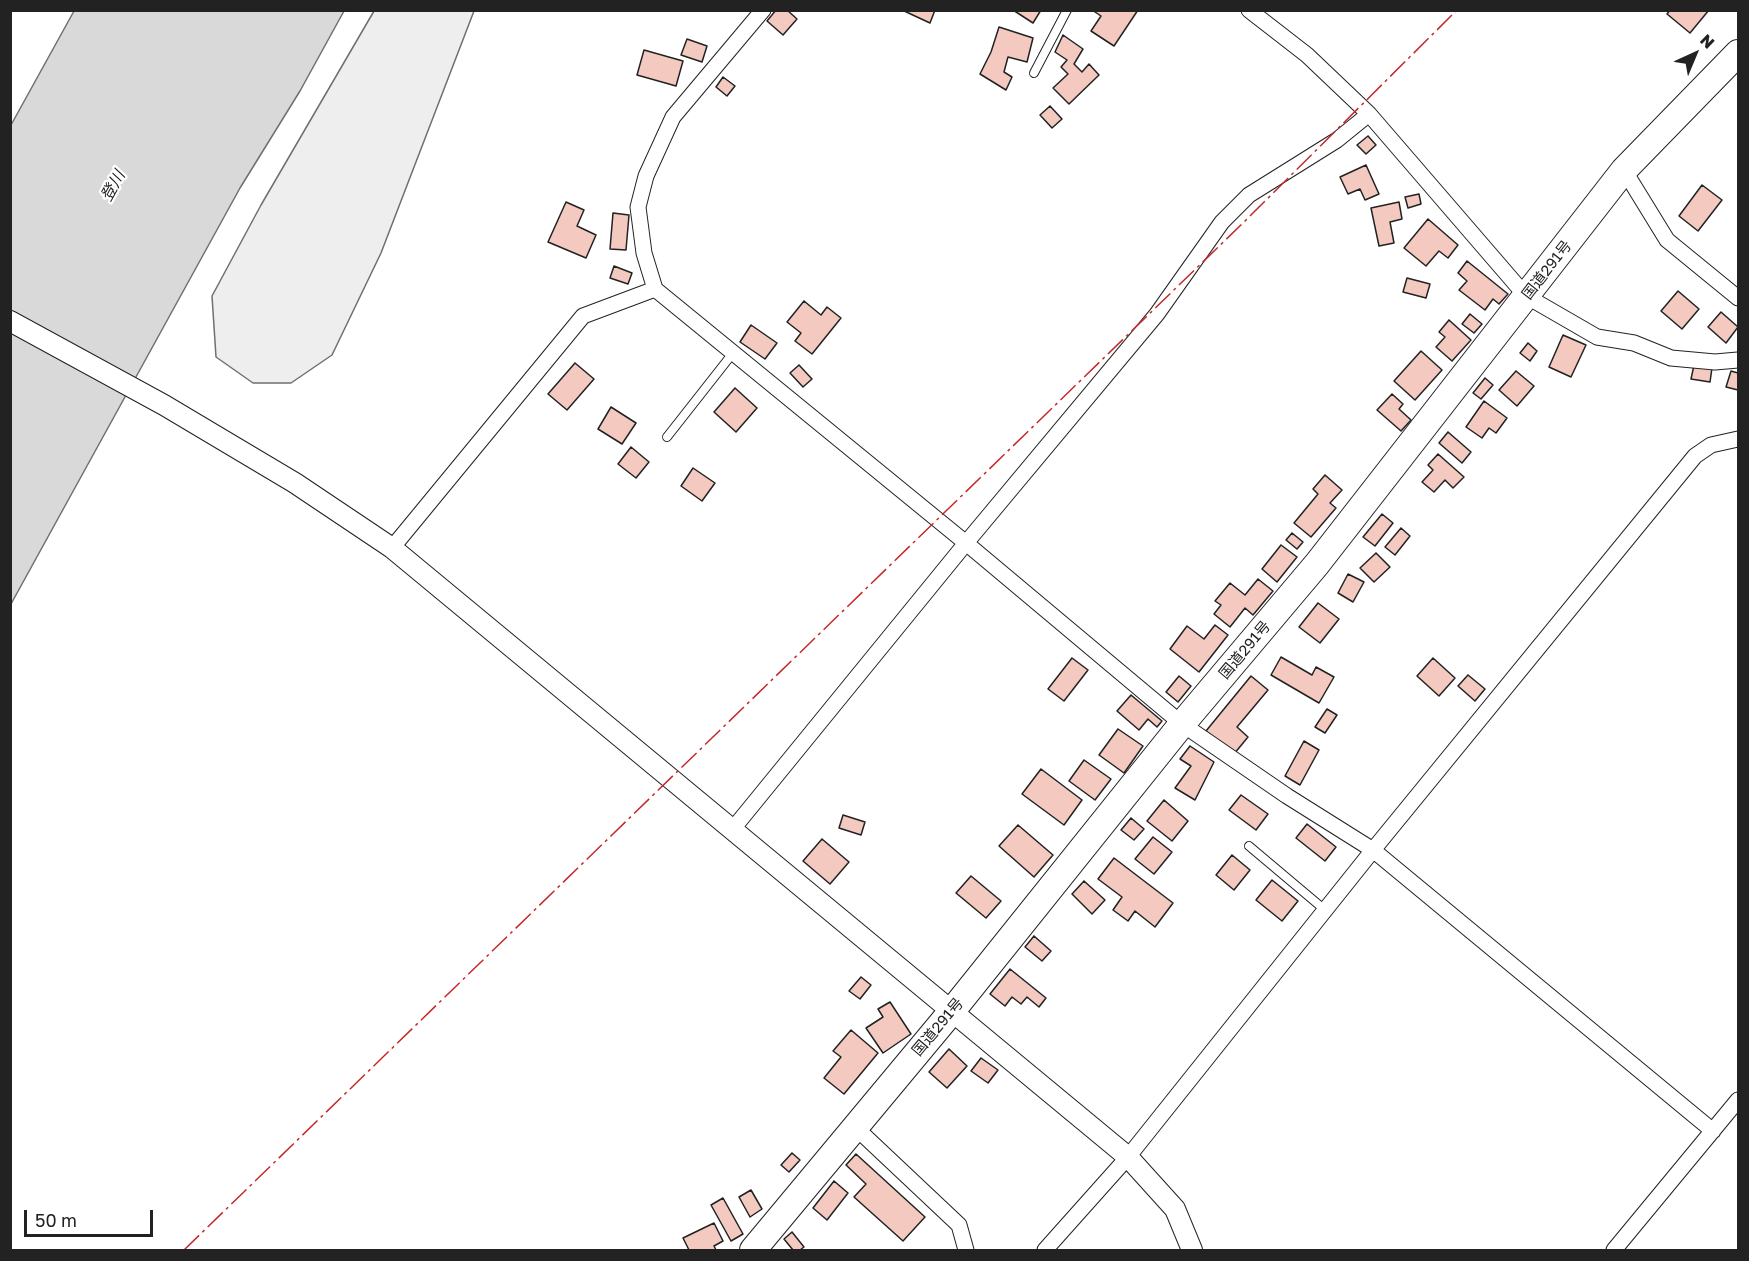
<!DOCTYPE html>
<meta charset="utf-8">
<style>
body{margin:0}
#map{position:relative;width:1749px;height:1261px;overflow:hidden;background:#fff;font-family:"Golos Text",sans-serif}
canvas{display:block}
.frame{position:absolute;inset:0;border:12px solid #222;pointer-events:none}
.north{position:absolute;left:1665px;top:24px;width:60px;height:60px;-webkit-text-stroke:4px #fff;paint-order:stroke;rotate:44deg;font-size:16px;font-weight:700;line-height:24px;text-align:center;color:#222}
.north::after{content:'';display:block;margin:auto;width:21px;height:27px;background:#222;clip-path:polygon(50% 0,100% 100%,50% 72%,0 100%)}
.scale{position:absolute;left:24px;top:1210px;width:129px;height:27px;box-sizing:border-box;border:3px solid #222;border-top:0;padding-left:8px;font-size:18px;line-height:21px;white-space:nowrap;color:#222;-webkit-text-stroke:4px #fff;paint-order:stroke}
</style>
<div id="map">
<canvas width="1749" height="1261"></canvas>
<div class="frame"></div>
<div class="north">N</div>
<div class="scale">50 m</div>
</div>
<script>
const g = document.querySelector('canvas').getContext('2d');
g.lineJoin = 'round';
function fillPath(path, color) { g.fillStyle = color; g.fill(path, 'evenodd'); }
const toPath = rows => new Path2D(rows.map(r => 'M' + r).join(''));
function trace(path, color, width, dash) { g.strokeStyle = color; g.lineWidth = width; g.lineCap = dash ? 'butt' : 'round'; g.setLineDash(dash || []); g.stroke(path); }
function drawText(font, color, halo, rows, align = 'center') {
  g.font = font + ' "Golos Text","Noto Sans JP",sans-serif'; g.lineWidth = 4.5; g.setLineDash([]); g.textBaseline = 'middle'; g.strokeStyle = halo; g.fillStyle = color; for (const [text, x, y, turn = 0] of rows) {
    g.save(); g.translate(x, y); g.rotate((+turn || 0) * Math.PI / 180); g.textAlign = isNaN(turn) ? turn : align; if (halo) g.strokeText(text, 0, 0); g.fillText(text, 0, 0); g.restore();
  }
}
const green = toPath([
 [374,11,474,11,381,253,332,355,291,383,253,383,216,357,212,296,261,205,374,11]
]);
fillPath(green, '#eee');
trace(green, '#6f6f6f', 1.5);
const water = toPath([
 [74,11,344,11,300,91,240,188,11,604,11,125,74,11]
]);
fillPath(water, '#d9d9d9');
trace(water, '#6f6f6f', 1.5);
const building = toPath([
 [776,10,787,10,797,19,783,35,767,21,776,10],
 [902,10,935,10,930,23,902,10],
 [1013,10,1041,10,1033,23,1013,10],
 [1092,10,1138,10,1114,46,1091,31,1101,16,1092,10],
 [1670,10,1709,10,1690,33,1667,14,1670,10],
 [999,27,1033,38,1027,62,1008,57,1004,72,1012,77,1006,90,980,74,991,52,999,27],
 [1063,35,1083,49,1074,64,1082,72,1089,64,1099,75,1069,104,1053,88,1068,74,1061,67,1067,60,1055,52,1063,35],
 [687,39,707,46,702,62,681,55,687,39],
 [644,50,683,61,676,86,637,75,644,50],
 [723,77,735,86,727,96,716,87,723,77],
 [1050,106,1062,119,1052,128,1040,115,1050,106],
 [1368,136,1376,145,1366,154,1357,145,1368,136],
 [1366,165,1379,194,1365,200,1360,189,1348,194,1340,177,1366,165],
 [1702,185,1722,200,1698,231,1679,216,1702,185],
 [1419,194,1421,204,1408,208,1405,197,1419,194],
 [566,202,584,210,577,226,596,235,586,258,548,242,566,202],
 [1399,202,1402,219,1390,222,1394,243,1379,246,1371,208,1399,202],
 [613,213,629,215,626,250,610,249,613,213],
 [1428,219,1458,245,1448,258,1439,251,1426,266,1404,248,1428,219],
 [1467,261,1508,294,1499,304,1493,299,1485,310,1459,290,1467,281,1458,273,1467,261],
 [614,266,632,273,628,284,610,278,614,266],
 [1407,278,1430,284,1426,298,1403,292,1407,278],
 [1678,291,1699,309,1682,329,1661,311,1678,291],
 [804,301,821,315,827,307,841,318,812,354,795,341,801,333,787,322,804,301],
 [1721,312,1738,327,1726,343,1708,327,1721,312],
 [1470,314,1482,324,1474,333,1462,324,1470,314],
 [1449,320,1471,340,1452,361,1436,347,1445,337,1439,332,1449,320],
 [751,325,777,343,765,359,740,342,751,325],
 [1563,335,1586,345,1571,377,1549,367,1563,335],
 [1528,343,1537,351,1530,361,1520,353,1528,343],
 [1421,351,1442,370,1415,400,1394,381,1421,351],
 [575,363,594,379,567,410,548,394,575,363],
 [799,365,812,379,803,387,790,373,799,365],
 [1694,365,1712,368,1710,382,1691,379,1694,365],
 [1516,371,1534,386,1517,406,1499,390,1516,371],
 [1731,371,1738,373,1738,390,1726,387,1731,371],
 [1485,378,1493,385,1481,399,1473,393,1485,378],
 [735,388,757,408,736,432,714,412,735,388],
 [1392,394,1403,404,1399,409,1411,420,1401,431,1377,410,1392,394],
 [1484,401,1507,418,1496,433,1489,428,1482,438,1466,427,1484,401],
 [611,407,636,423,622,444,598,429,611,407],
 [1448,432,1471,452,1462,463,1439,443,1448,432],
 [631,447,649,462,636,478,618,464,631,447],
 [1438,454,1464,477,1453,488,1445,480,1434,492,1422,482,1433,470,1428,465,1438,454],
 [693,468,715,483,702,501,681,486,693,468],
 [1325,475,1342,490,1330,503,1336,508,1311,537,1294,523,1318,494,1313,489,1325,475],
 [1382,514,1393,523,1375,546,1363,537,1382,514],
 [1401,528,1410,536,1395,555,1385,547,1401,528],
 [1292,533,1303,542,1297,549,1286,540,1292,533],
 [1281,545,1297,557,1277,582,1262,569,1281,545],
 [1376,553,1390,567,1374,582,1360,568,1376,553],
 [1348,574,1364,582,1353,602,1338,593,1348,574],
 [1258,579,1273,591,1253,615,1245,608,1230,627,1214,614,1221,605,1215,601,1230,583,1245,595,1258,579],
 [1318,603,1339,619,1320,643,1299,627,1318,603],
 [1215,625,1228,635,1199,672,1170,649,1187,626,1204,639,1215,625],
 [1281,657,1312,675,1316,667,1334,677,1319,703,1271,675,1281,657],
 [1072,658,1088,670,1064,701,1048,689,1072,658],
 [1433,658,1455,678,1439,696,1417,676,1433,658],
 [1468,675,1485,689,1475,701,1458,686,1468,675],
 [1179,676,1191,686,1178,702,1166,692,1179,676],
 [1251,676,1268,690,1237,727,1248,737,1234,754,1206,731,1251,676],
 [1131,695,1162,721,1157,727,1148,719,1139,730,1117,711,1131,695],
 [1327,709,1337,715,1325,733,1315,727,1327,709],
 [1118,729,1143,746,1124,773,1099,755,1118,729],
 [1304,741,1319,750,1300,785,1285,776,1304,741],
 [1190,746,1214,762,1195,800,1175,788,1191,766,1180,759,1190,746],
 [1084,760,1111,779,1095,800,1069,781,1084,760],
 [1041,769,1082,800,1064,825,1022,794,1041,769],
 [1241,795,1268,814,1256,830,1229,810,1241,795],
 [1164,800,1188,821,1172,841,1147,821,1164,800],
 [843,815,865,822,861,835,839,828,843,815],
 [1131,818,1144,829,1134,840,1121,830,1131,818],
 [1307,824,1336,847,1325,861,1296,838,1307,824],
 [1018,825,1053,855,1034,877,999,846,1018,825],
 [1153,837,1172,852,1154,874,1135,859,1153,837],
 [822,839,849,862,830,884,803,861,822,839],
 [1232,855,1250,870,1234,890,1216,875,1232,855],
 [1114,858,1173,903,1155,927,1135,911,1128,921,1113,910,1122,897,1098,879,1114,858],
 [971,876,1001,901,986,918,956,893,971,876],
 [1272,880,1298,901,1282,921,1256,900,1272,880],
 [1084,881,1105,900,1092,914,1072,894,1084,881],
 [1034,936,1051,951,1042,961,1025,947,1034,936],
 [1010,969,1046,998,1039,1007,1027,997,1021,1004,1012,997,1005,1006,990,994,1010,969],
 [861,977,871,985,860,999,849,991,861,977],
 [890,1002,911,1034,883,1053,866,1028,883,1017,878,1009,890,1002],
 [851,1030,878,1053,844,1094,824,1078,841,1057,833,1051,851,1030],
 [949,1049,967,1066,947,1088,929,1072,949,1049],
 [981,1058,998,1070,988,1083,971,1071,981,1058],
 [792,1153,800,1160,789,1172,781,1165,792,1153],
 [856,1154,925,1217,903,1241,854,1197,866,1184,846,1165,856,1154],
 [834,1181,848,1193,827,1220,813,1208,834,1181],
 [751,1190,762,1209,750,1217,739,1197,751,1190],
 [723,1198,743,1234,731,1241,711,1205,723,1198],
 [714,1223,723,1241,714,1246,716,1250,689,1250,683,1238,714,1223],
 [792,1232,804,1247,800,1250,793,1250,784,1239,792,1232]
]);
fillPath(building, '#f3c9c0');
trace(building, '#222', 1.5);
const service = toPath([
 [1034,73,1067,10],
 [667,437,733,353],
 [1249,846,1325,910]
]);
const minor = toPath([
 [763,10,673,117,646,176,638,207,644,253,655,289,966,543,1182,724,1287,796,1373,850,1713,1131],
 [1249,10,1307,55,1369,114,1526,296,1597,337,1634,343,1671,358,1715,362,1738,360],
 [1624,170,1667,240,1738,298],
 [392,548,583,316,655,289],
 [732,830,966,543,1157,314,1222,222,1249,195,1337,140,1369,114],
 [855,1127,959,1225,966,1250],
 [1045,1250,1128,1157,1373,850,1695,456,1711,445,1738,439],
 [1614,1250,1738,1100]
]);
const tertiary = toPath([
 [10,321,164,405,295,483,392,548,1128,1157,1175,1209,1192,1250]
]);
const trunk = toPath([
 [753,1250,952,1011,1182,724,1317,564,1624,170,1738,53]
]);
trace(service, '#222', 10);
trace(minor, '#222', 17);
trace(tertiary, '#222', 22);
trace(trunk, '#222', 28);
trace(service, '#fff', 8);
trace(minor, '#fff', 15);
trace(tertiary, '#fff', 20);
trace(trunk, '#fff', 26);
trace(toPath([
 [184,1250,1244,222,1457,10]
]), '#c62828', 1.5, [21, 4.5, 3, 4.5]);
drawText('15px', '#222', '#fff', [
 ["国道291号",1547,270,-52],
 ["国道291号",1245,650,-50],
 ["国道291号",938,1027,-50]
]);
drawText('italic 16px', '#222', '#fff', [
 ["登川",113,186,-61]
]);
</script>
